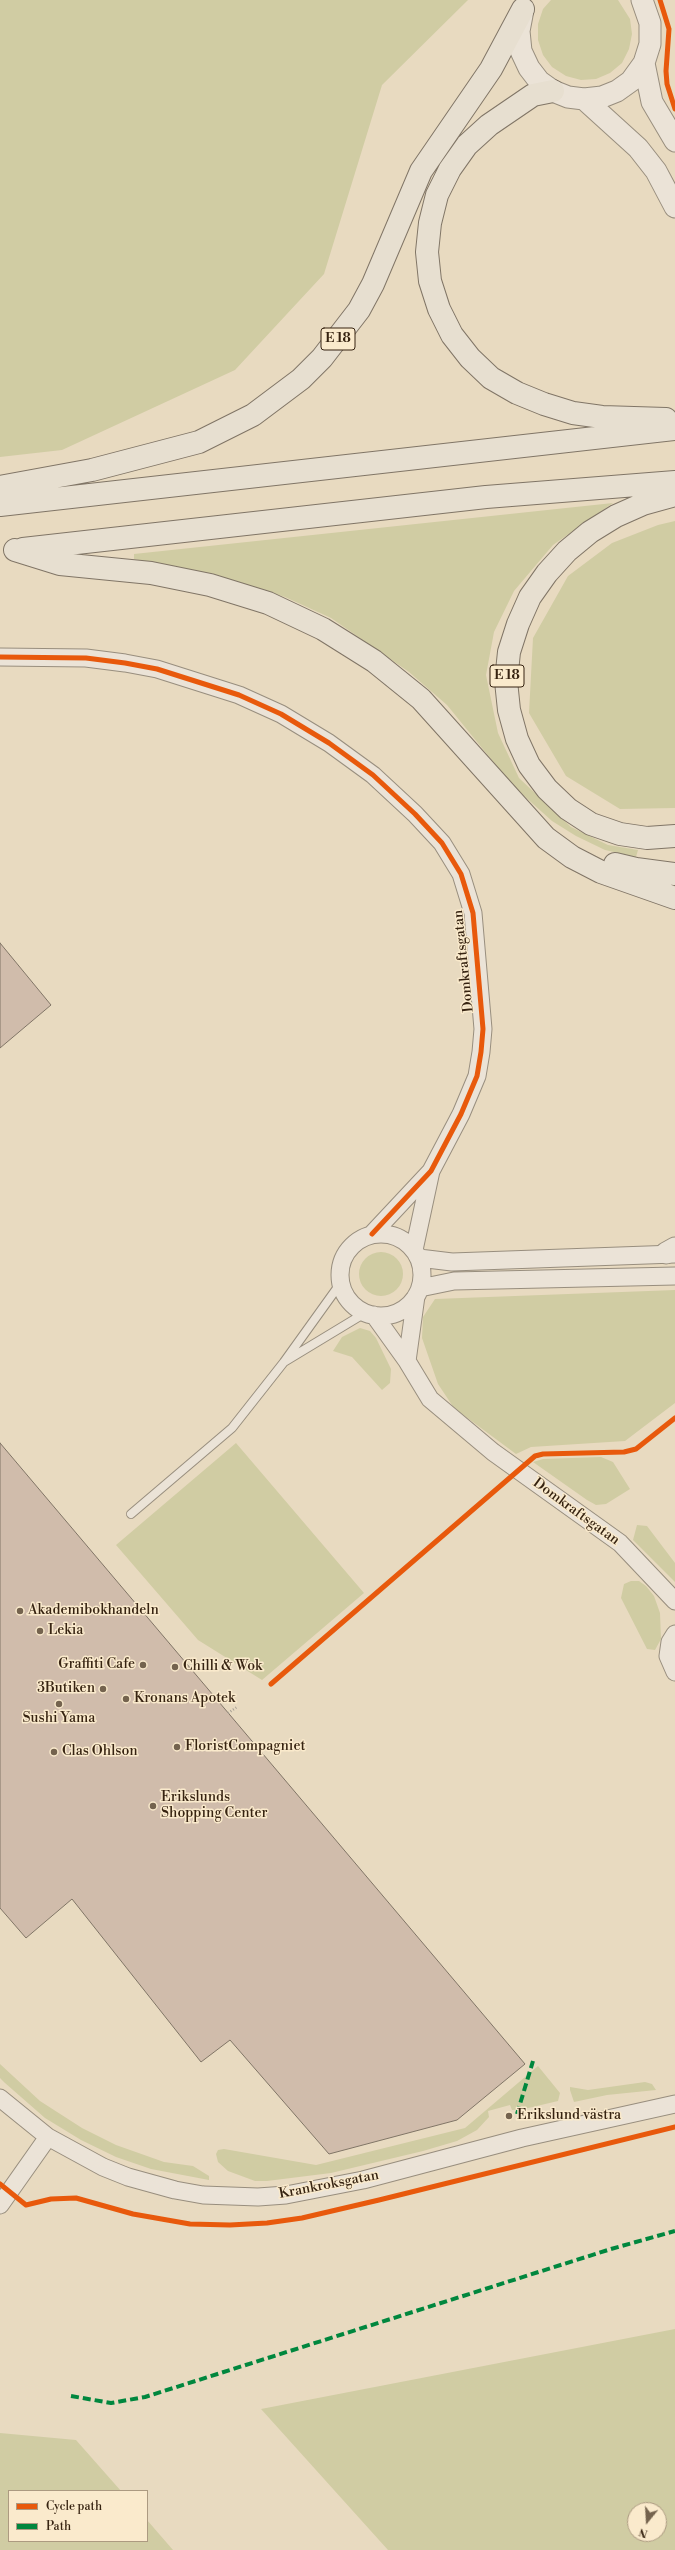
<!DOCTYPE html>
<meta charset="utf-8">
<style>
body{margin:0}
#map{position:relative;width:675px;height:2550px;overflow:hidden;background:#e8dac0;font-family:"Libre Bodoni",serif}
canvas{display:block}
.legend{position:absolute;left:8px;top:2490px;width:140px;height:52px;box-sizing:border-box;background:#faeacc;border:1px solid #ac9a81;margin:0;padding:5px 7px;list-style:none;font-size:12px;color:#362311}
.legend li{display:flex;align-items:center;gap:8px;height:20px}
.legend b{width:20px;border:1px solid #ac9a81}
.north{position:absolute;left:627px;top:2502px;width:40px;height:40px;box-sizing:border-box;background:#faeacc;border:1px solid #ac9a81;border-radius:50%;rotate:198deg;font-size:11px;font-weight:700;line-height:16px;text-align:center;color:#362311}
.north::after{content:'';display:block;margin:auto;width:14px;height:18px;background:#74634e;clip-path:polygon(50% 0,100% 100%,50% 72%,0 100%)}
</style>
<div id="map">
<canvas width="675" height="2550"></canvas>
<ul class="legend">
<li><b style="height:5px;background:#e8590c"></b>Cycle path</li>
<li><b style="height:5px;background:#00873e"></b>Path</li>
</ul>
<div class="north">N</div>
</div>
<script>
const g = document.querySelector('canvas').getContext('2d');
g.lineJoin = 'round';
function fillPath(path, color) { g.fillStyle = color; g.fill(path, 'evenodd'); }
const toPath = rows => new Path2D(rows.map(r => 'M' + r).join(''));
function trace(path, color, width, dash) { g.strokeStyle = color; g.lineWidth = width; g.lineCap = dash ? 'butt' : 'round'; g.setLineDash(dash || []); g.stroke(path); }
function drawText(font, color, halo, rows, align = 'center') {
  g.font = font + ' "Libre Bodoni",serif'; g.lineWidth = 3; g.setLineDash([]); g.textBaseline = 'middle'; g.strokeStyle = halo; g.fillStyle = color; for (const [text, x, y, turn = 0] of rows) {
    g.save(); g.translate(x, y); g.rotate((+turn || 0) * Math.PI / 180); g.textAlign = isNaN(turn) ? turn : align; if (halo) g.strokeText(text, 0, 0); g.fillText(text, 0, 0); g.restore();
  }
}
fillPath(toPath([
 [0,0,468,0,382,85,324,274,235,370,62,450,0,457],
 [551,0,618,0,630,19,632,34,629,49,622,63,610,73,596,79,581,80,566,76,552,67,543,55,538,40,538,24,543,9],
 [613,503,553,545,514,591,494,632,486,675,498,733,519,778,571,827,608,845,638,850,636,857,605,850,576,836,552,821,512,785,447,705,409,672,331,618,285,597,236,581,134,559,134,554],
 [675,521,675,808,620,809,566,776,529,713,533,638,568,576,612,543,658,525],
 '359 1274a22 22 0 1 1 44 0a22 22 0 1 1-44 0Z',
 [675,1290,675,1403,625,1441,531,1447,516,1454,454,1408,438,1384,422,1338,423,1317,435,1299],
 [360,1328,370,1331,376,1338,391,1369,390,1383,382,1390,352,1357,333,1351,342,1337],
 [236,1443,364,1593,262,1680,198,1640,116,1545],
 [601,1457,613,1462,630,1489,606,1504,596,1505,587,1500,533,1462,543,1459],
 [637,1525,647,1526,675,1563,675,1582,633,1540],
 [631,1581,639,1581,646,1586,654,1596,660,1613,661,1639,655,1650,647,1649,621,1598,624,1584],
 [0,2064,40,2101,82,2128,116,2145,164,2162,193,2166,209,2176,209,2180,151,2169,116,2157,81,2140,45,2118,5,2083,0,2078],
 [538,2066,560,2093,558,2101,524,2109,512,2110,510,2105,488,2111,489,2117,477,2130,457,2141,423,2151,331,2173,267,2181,255,2181,228,2171,218,2162,216,2154,218,2150,224,2149,316,2165,465,2128],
 [645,2082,652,2084,656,2090,607,2095,574,2102,570,2090,570,2087,588,2090],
 [675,2329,675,2550,388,2550,261,2409],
 [635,2510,659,2510,659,2534,635,2534],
 [0,2433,76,2440,121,2491,9,2491,9,2541,147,2541,147,2520,173,2550,0,2550]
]), '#d0cca3');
const building = toPath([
 [0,943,51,1005,0,1048,0,943],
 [0,1443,525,2064,457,2120,329,2154,230,2040,201,2062,72,1899,26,1938,0,1908,0,1443]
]);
fillPath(building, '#d0bcab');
trace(building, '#807566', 1);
const service = toPath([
 [340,1284,284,1362,365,1313],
 [131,1514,232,1428,284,1362]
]);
const minor = toPath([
 [0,657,86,658,125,663,157,669,239,695,281,714,329,743,373,775,415,814,442,843,461,874,473,913,483,1029,481,1052,477,1076,461,1114,431,1171,372,1234],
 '340 1275a41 41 0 1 1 82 0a41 41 0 1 1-82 0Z',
 [414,1250,431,1171],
 [419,1258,452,1262,675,1254],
 [420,1288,454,1281,675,1276],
 [374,1315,407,1361,430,1399,493,1452,620,1543,675,1601],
 [407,1361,416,1296],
 [675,1634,670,1642,668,1656,675,1672],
 [0,2098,48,2137,103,2167,128,2177,175,2190,203,2195,258,2197,286,2195,363,2180,522,2138,675,2104],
 [0,2205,48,2137]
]);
const tertiary = toPath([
 [523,10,519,31,521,51,529,68,539,81,553,91,568,97,584,99,602,97,617,91,631,81,644,63,650,44,650,23,642,0],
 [644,63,652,102,675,141],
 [584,99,638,148,656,171,675,207],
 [666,1253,675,1248]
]);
const motorway = toPath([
 [553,91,533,95,489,125,467,145,450,169,437,195,430,223,427,252,430,281,439,309,452,335,470,358,491,378,517,393,544,404,573,413,602,417,666,419],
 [0,487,92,470,199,442,253,415,301,379,322,358,359,310,373,284,421,171,491,69,523,9],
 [675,495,643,504,616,516,590,532,567,551,547,573,530,597,518,624,509,652,506,681,509,710,517,739,529,765,547,789,568,809,591,824,620,834,647,838,675,836],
 [0,505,675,429],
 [23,549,486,497,675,482],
 [15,550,60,564,151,573,210,585,268,603,323,629,374,661,421,699,546,838,572,857,601,872,675,898],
 [615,864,636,869,675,874]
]);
trace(service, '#988e7e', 10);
trace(minor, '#988e7e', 19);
trace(tertiary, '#988e7e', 23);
trace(motorway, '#807566', 24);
trace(toPath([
 [532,1459,543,1454,624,1452,636,1449,675,1418],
 [228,1713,237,1707]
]), '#a9a296', 2.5, [1, 2]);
trace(service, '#ebe3d7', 8);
trace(minor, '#ebe3d7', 17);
trace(tertiary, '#ebe3d7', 21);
trace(motorway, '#e7dfd0', 22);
trace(toPath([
 [517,2114,533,2061],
 [71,2396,111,2403,145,2397,611,2249,675,2231]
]), '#00873e', 4, [8, 4]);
trace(toPath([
 [660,0,669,29,666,71,667,84,675,109],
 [0,657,86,658,125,663,157,669,239,695,281,714,329,743,373,775,415,814,442,843,461,874,473,913,483,1029,481,1052,477,1076,461,1114,431,1171,372,1234],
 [271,1684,535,1456,543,1454,624,1452,636,1449,675,1418],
 [0,2184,26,2205,51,2199,76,2198,133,2214,190,2224,230,2225,267,2223,302,2218,379,2200,675,2127]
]), '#e8590c', 5);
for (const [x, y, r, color] of [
 [20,1611,4,"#74634e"],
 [40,1631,4,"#74634e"],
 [143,1665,4,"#74634e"],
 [175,1667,4,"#74634e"],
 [103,1689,4,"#74634e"],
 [126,1699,4,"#74634e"],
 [59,1704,4,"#74634e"],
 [177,1747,4,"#74634e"],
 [54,1752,4,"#74634e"],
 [153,1806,4,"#74634e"],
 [509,2116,4,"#74634e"]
]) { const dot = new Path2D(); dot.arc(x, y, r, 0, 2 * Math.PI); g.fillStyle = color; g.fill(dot); trace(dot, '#faeacc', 1.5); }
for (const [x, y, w] of [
 [338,339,34],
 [507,676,34]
]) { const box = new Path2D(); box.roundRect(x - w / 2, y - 11, w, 22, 3); g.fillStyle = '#faeacc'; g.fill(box); trace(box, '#362311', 1); }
drawText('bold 13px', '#362311', null, [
 ["E 18",338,339],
 ["E 18",507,676]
]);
drawText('14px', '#362311', '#faeacc', [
 ["Domkraftsgatan",464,961,-96],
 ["Domkraftsgatan",576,1512,36],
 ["Krankroksgatan",329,2185,-11]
]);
drawText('14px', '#362311', '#faeacc', [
 ["Akademibokhandeln",28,1611],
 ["Lekia",48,1631],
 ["Graffiti Cafe",135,1665,"right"],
 ["Chilli & Wok",183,1667],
 ["3Butiken",95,1689,"right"],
 ["Kronans Apotek",134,1699],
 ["Sushi Yama",59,1719,"center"],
 ["FloristCompagniet",185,1747],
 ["Clas Ohlson",62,1752],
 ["Erikslunds",161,1798],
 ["Shopping Center",161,1814],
 ["Erikslund västra",517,2116]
], 'left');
</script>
